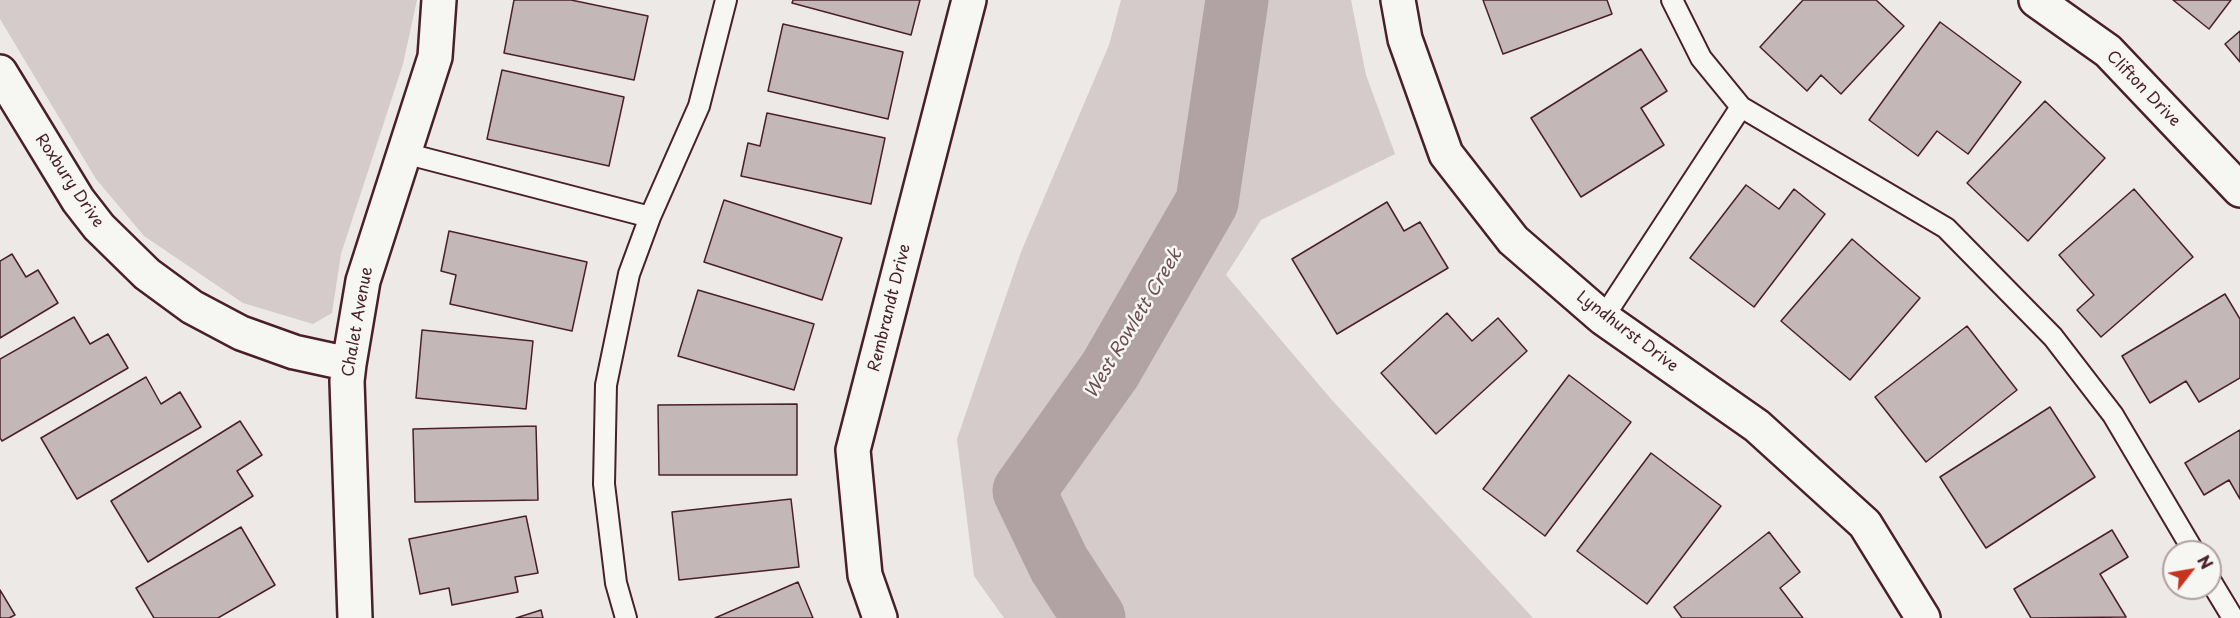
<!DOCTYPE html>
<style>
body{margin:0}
#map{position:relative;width:2240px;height:618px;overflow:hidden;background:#ece9e6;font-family:"Playpen Sans",sans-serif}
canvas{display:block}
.north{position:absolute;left:2162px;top:540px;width:60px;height:60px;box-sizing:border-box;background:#f6f6f2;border:2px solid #b1a0a2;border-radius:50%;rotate:59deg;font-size:16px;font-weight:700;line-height:24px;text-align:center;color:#4a1f2b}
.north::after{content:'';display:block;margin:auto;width:21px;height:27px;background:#c8321e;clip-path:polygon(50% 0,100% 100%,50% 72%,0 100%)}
</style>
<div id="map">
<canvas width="2240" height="618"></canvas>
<div class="north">N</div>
</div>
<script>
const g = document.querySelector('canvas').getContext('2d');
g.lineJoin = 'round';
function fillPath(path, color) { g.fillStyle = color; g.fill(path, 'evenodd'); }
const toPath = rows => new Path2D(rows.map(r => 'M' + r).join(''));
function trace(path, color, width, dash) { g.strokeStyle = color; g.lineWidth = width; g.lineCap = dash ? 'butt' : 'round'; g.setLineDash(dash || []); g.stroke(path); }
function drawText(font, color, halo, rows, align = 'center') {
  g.font = font + ' "Playpen Sans",sans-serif'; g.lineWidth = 5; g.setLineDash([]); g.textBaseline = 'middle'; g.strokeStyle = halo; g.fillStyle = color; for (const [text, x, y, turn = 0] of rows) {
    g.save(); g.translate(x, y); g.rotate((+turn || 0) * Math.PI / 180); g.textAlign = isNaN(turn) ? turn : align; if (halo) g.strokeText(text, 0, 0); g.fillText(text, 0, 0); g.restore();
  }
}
fillPath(toPath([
 [0,0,417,0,403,64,341,254,332,313,313,324,243,303,144,236,96,179,0,19],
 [1121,0,1351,0,1366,75,1395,154,1261,220,1226,275,1331,399,1533,618,1004,618,974,576,957,439,1021,252,1109,45]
]), '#d4cbca');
trace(toPath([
 [1094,618,1059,564,1024,491,1110,370,1207,202,1237,0]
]), '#b1a2a3', 63);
const building = toPath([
 [514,0,571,0,648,16,634,80,504,53,514,0],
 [793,0,920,0,911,35,792,3,793,0],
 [1483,0,1607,0,1612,14,1503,54,1483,0],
 [1803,0,1876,0,1904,26,1841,94,1821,75,1807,91,1760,47,1803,0],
 [2173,0,2231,0,2209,29,2173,0],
 [1940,22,2021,82,1968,154,1937,131,1918,156,1869,120,1940,22],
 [783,24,903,52,888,119,768,91,783,24],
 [2240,31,2240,62,2225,44,2240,31],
 [1641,49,1667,91,1641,108,1664,145,1581,197,1531,118,1641,49],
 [502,70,624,97,609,166,487,139,502,70],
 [2045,101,2105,158,2028,241,1967,183,2045,101],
 [767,113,885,138,871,204,741,176,748,143,760,146,767,113],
 [1746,185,1779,209,1794,189,1825,214,1754,307,1690,258,1746,185],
 [2134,189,2193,257,2101,337,2077,310,2094,295,2059,255,2134,189],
 [724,200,842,238,822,300,704,262,724,200],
 [1387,202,1404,231,1420,222,1448,268,1337,334,1292,259,1387,202],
 [449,231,587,262,572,331,450,304,456,275,441,271,449,231],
 [1852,239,1920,298,1850,380,1781,321,1852,239],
 [12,254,26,277,38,270,58,303,0,338,0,261,12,254],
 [698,290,814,324,794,390,678,356,698,290],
 [2225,294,2240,319,2240,378,2199,402,2186,381,2150,403,2122,356,2225,294],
 [1447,313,1472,341,1498,318,1527,351,1436,434,1381,373,1447,313],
 [74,317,90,344,108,334,128,368,2,441,0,438,0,359,74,317],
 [1967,326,2017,390,1926,462,1875,397,1967,326],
 [422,330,533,341,526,409,416,398,422,330],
 [1569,375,1631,422,1545,536,1483,489,1569,375],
 [146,377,161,404,180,392,201,427,77,499,41,438,146,377],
 [797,404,797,475,659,475,658,405,797,404],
 [2050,407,2095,477,1986,548,1940,477,2050,407],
 [240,421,262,455,237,471,253,496,148,562,111,501,240,421],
 [536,426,538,500,415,502,413,429,536,426],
 [2240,430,2240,499,2229,480,2204,495,2185,463,2240,430],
 [1651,453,1721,506,1647,604,1577,551,1651,453],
 [791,499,799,567,679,580,672,512,791,499],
 [526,516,538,573,515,577,518,592,452,605,449,588,420,594,409,539,526,516],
 [241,527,275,585,218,618,154,618,136,588,241,527],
 [2112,530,2128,557,2100,574,2126,617,2031,618,2014,589,2112,530],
 [1769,532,1800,572,1780,588,1803,618,1682,618,1674,607,1769,532],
 [798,582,813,618,715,618,798,582],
 [0,590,15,615,9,618,0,618,0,590],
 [541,610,543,618,516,618,541,610]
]);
fillPath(building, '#c4b7b7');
trace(building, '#4a1f2b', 1.5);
const service = toPath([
 [1741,107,1946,228,2053,337,2113,415,2194,552],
 [404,153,650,217],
 [1603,318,1741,107,1701,58,1672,0],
 [2210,580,2233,618],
 [626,618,616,583,604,484,606,385,629,274,650,217,699,106,726,0]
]);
const minor = toPath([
 [1398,0,1405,39,1446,154,1513,240,1603,318,1757,426,1865,524,1923,618],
 [2036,0,2108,51,2240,190],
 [0,72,78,200,99,227,147,274,192,307,241,333,294,352,349,364],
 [355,618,347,381,349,364,363,281,435,57,439,0],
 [880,618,865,575,853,450,969,0]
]);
trace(service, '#4a1f2b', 24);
trace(minor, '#4a1f2b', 38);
trace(service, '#f6f6f2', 20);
trace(minor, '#f6f6f2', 33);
drawText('16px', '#4a1f2b', '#f6f6f2', [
 ["Clifton Drive",2143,89,46],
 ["Roxbury Drive",69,181,56],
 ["Rembrandt Drive",890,308,-76],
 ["Chalet Avenue",358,322,-80],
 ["Lyndhurst Drive",1627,332,37]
]);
drawText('italic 18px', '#6e4d55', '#f6f6f2', [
 ["West Rowlett Creek",1134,324,-59]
]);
</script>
